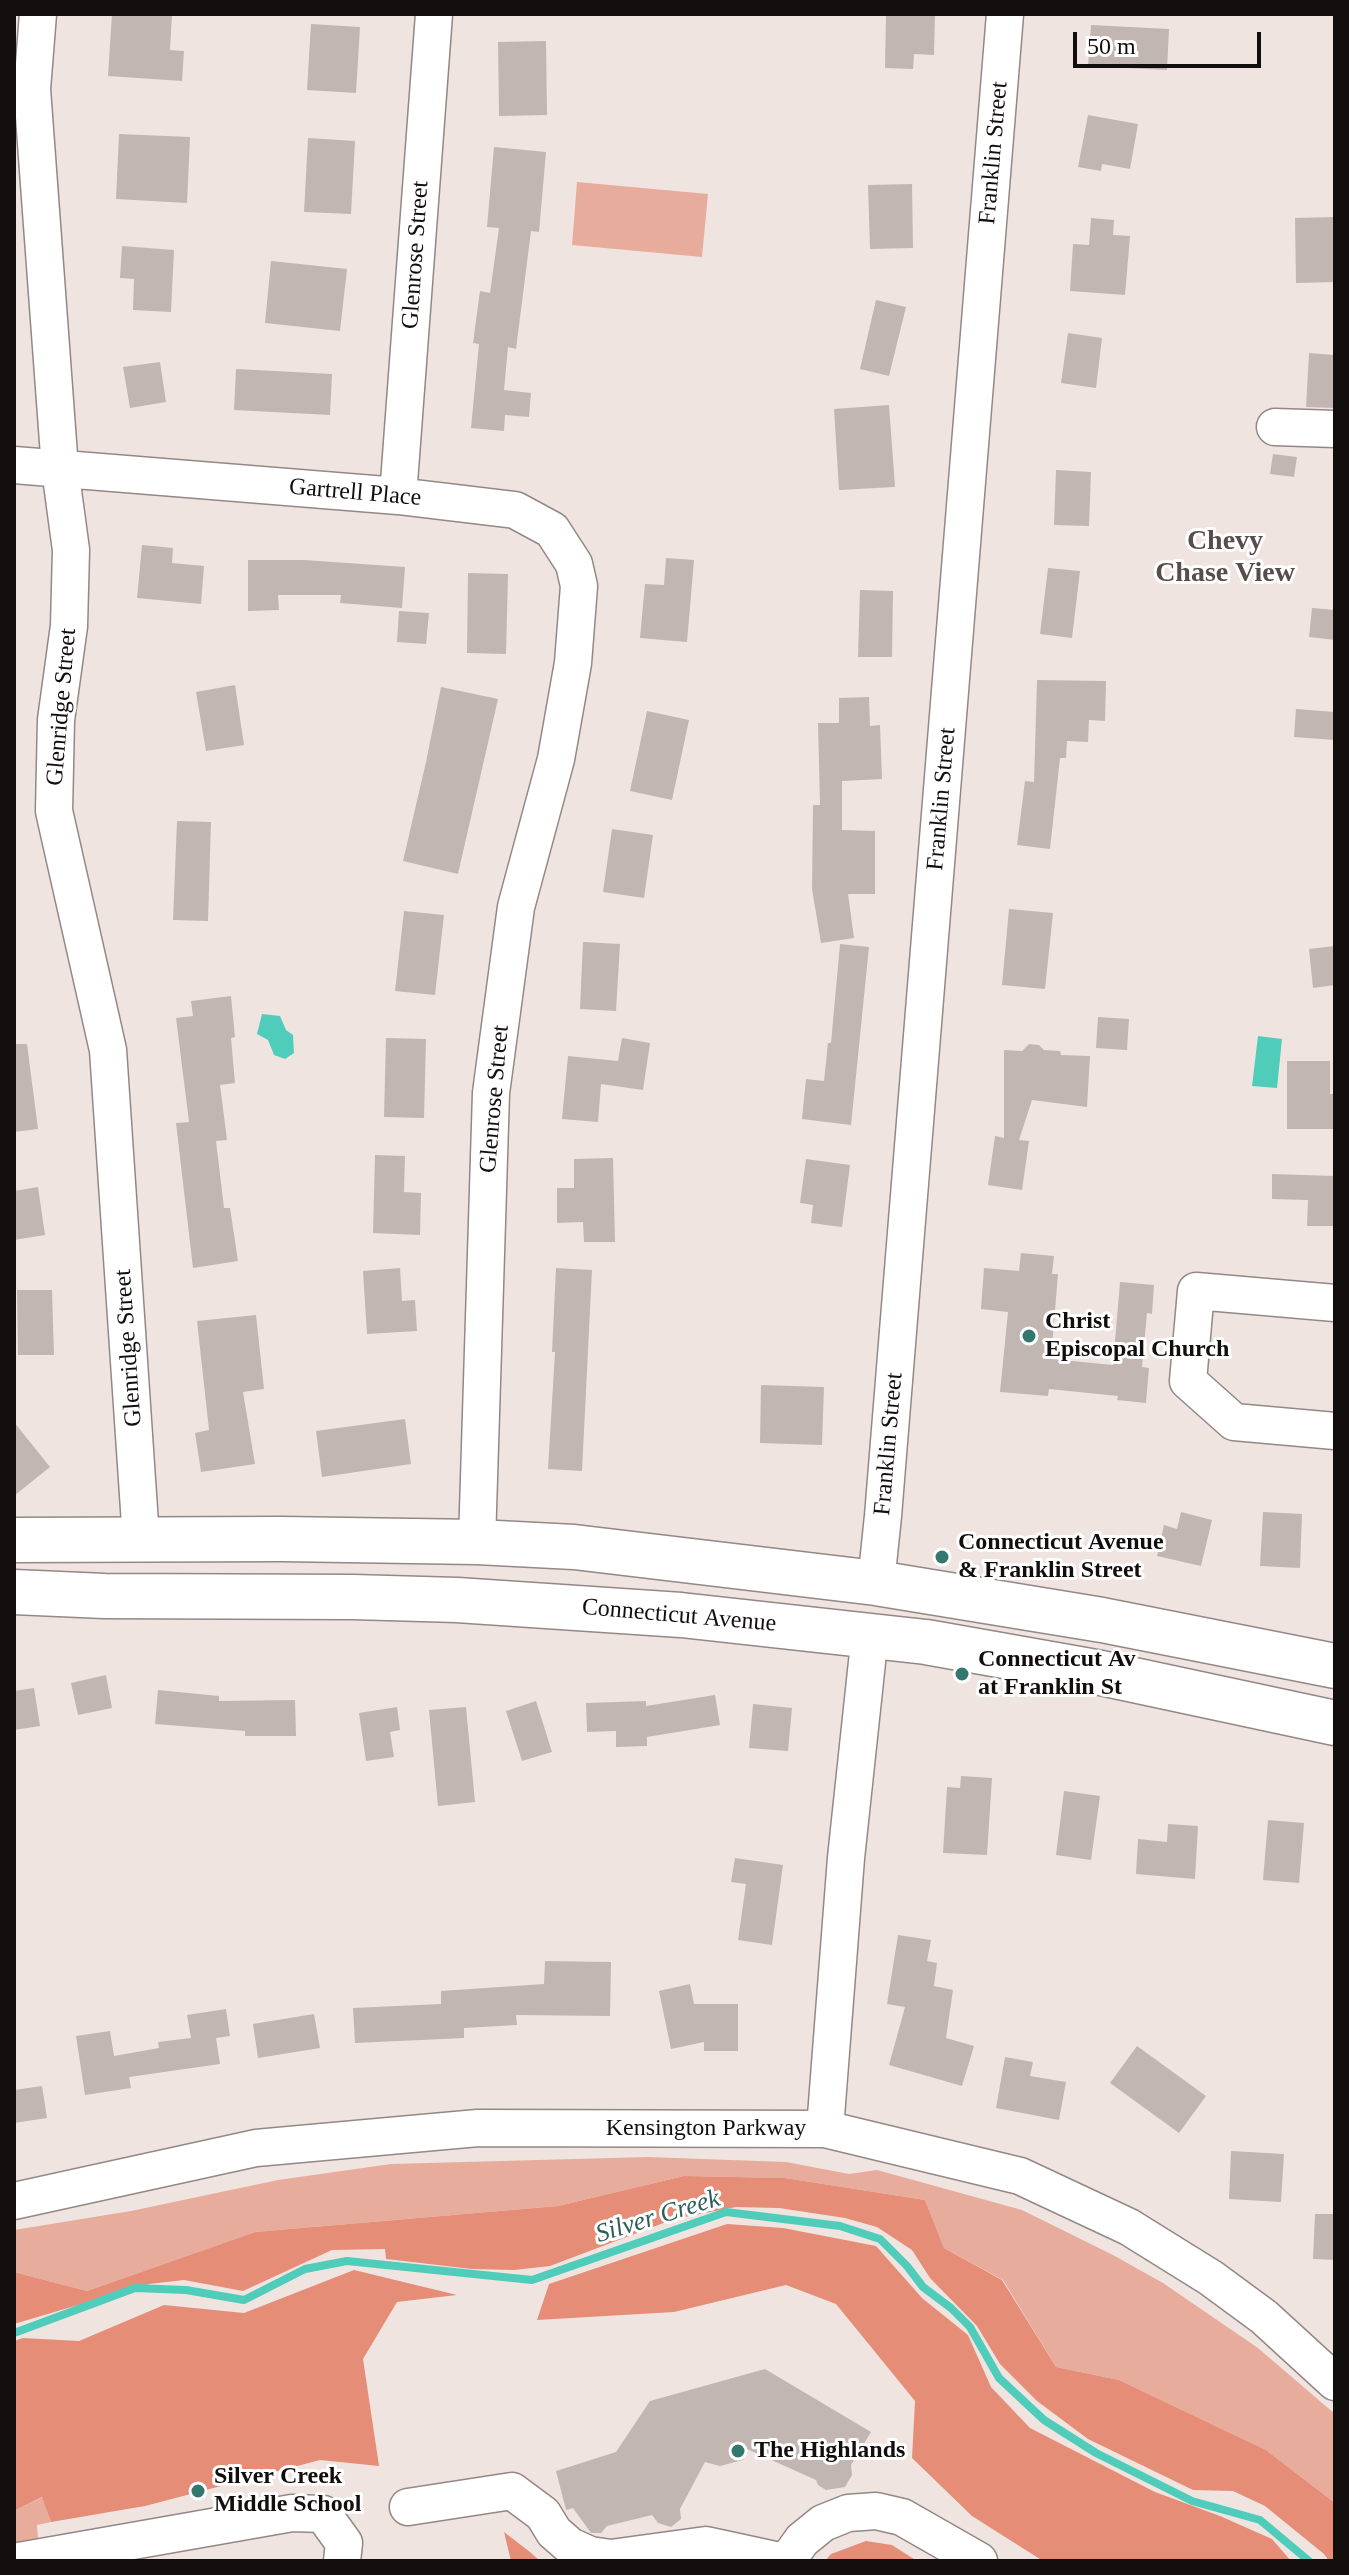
<!DOCTYPE html>
<style>
body{margin:0}
#map{position:relative;width:1349px;height:2575px;overflow:hidden;background:#f0e4e1;font-family:"Times New Roman",serif}
canvas{display:block}
.frame{position:absolute;inset:0;border:16px solid #120e0d;pointer-events:none}
.scale{position:absolute;left:1073px;top:32px;width:188px;height:36px;box-sizing:border-box;border:4px solid #120e0d;border-top:0;padding-left:10px;font-size:24px;line-height:28px;white-space:nowrap;color:#120e0d;-webkit-text-stroke:6px #fff;paint-order:stroke}
</style>
<div id="map">
<canvas width="1349" height="2575"></canvas>
<div class="frame"></div>
<div class="scale">50 m</div>
</div>
<script>
const g = document.querySelector('canvas').getContext('2d');
g.lineJoin = 'round';
function fillPath(path, color) { g.fillStyle = color; g.fill(path, 'evenodd'); }
const toPath = rows => new Path2D(rows.map(r => 'M' + r).join(''));
function trace(path, color, width, dash) { g.strokeStyle = color; g.lineWidth = width; g.lineCap = dash ? 'butt' : 'round'; g.setLineDash(dash || []); g.stroke(path); }
function drawText(font, color, halo, rows, align = 'center') {
  g.font = font + ' "Times New Roman",serif'; g.lineWidth = 6; g.setLineDash([]); g.textBaseline = 'middle'; g.strokeStyle = halo; g.fillStyle = color; for (const [text, x, y, turn = 0] of rows) {
    g.save(); g.translate(x, y); g.rotate((+turn || 0) * Math.PI / 180); g.textAlign = isNaN(turn) ? turn : align; if (halo) g.strokeText(text, 0, 0); g.fillText(text, 0, 0); g.restore();
  }
}
fillPath(toPath([
 [577,182,708,194,702,257,572,245],
 [648,2157,786,2162,849,2174,877,2170,1022,2210,1113,2255,1163,2283,1258,2348,1335,2414,1335,2503,1266,2450,1119,2380,1056,2367,1003,2280,944,2248,925,2200,785,2178,684,2176,558,2206,255,2232,87,2291,14,2272,14,2230,131,2211,278,2180,391,2164],
 [43,2497,51,2522,37,2525,38,2538,14,2543,14,2511]
]), '#e8ac9d');
fillPath(toPath([
 [684,2176,785,2178,925,2200,944,2248,1002,2280,1056,2367,1119,2380,1266,2450,1335,2503,1335,2561,1329,2561,1324,2554,1265,2506,1233,2491,1193,2490,1088,2439,1037,2401,1000,2364,977,2326,930,2278,912,2250,877,2227,845,2218,779,2208,736,2207,674,2219,550,2266,514,2270,472,2269,386,2259,385,2249,332,2250,243,2291,184,2280,149,2284,14,2324,14,2272,87,2291,255,2232,558,2206],
 [727,2224,783,2228,876,2246,922,2298,968,2335,991,2387,1030,2428,1155,2492,1220,2516,1272,2539,1291,2561,1043,2561,972,2516,912,2458,915,2401,836,2304,786,2285,674,2312,537,2320,549,2284],
 [354,2270,457,2295,397,2302,363,2359,379,2466,320,2460,145,2506,51,2522,42,2497,14,2511,14,2341,23,2338,79,2341,164,2305,244,2313],
 [504,2532,530,2552,540,2561,511,2561],
 [866,2541,892,2545,917,2561,825,2561,831,2554]
]), '#e58d77');
fillPath(toPath([
 [262,1014,280,1016,286,1030,293,1035,294,1053,285,1059,274,1055,268,1040,257,1034],
 [1258,1036,1282,1039,1277,1088,1252,1086]
]), '#50ccba');
trace(toPath([
 [14,2333,135,2288,186,2290,244,2300,305,2269,347,2261,532,2280,726,2212,840,2226,880,2239,907,2266,923,2287,951,2308,970,2327,999,2378,1044,2420,1096,2453,1192,2501,1260,2520,1309,2561]
]), '#50ccba', 8);
fillPath(toPath([
 [112,14,172,14,170,50,184,51,182,81,108,76],
 [886,14,935,14,934,55,914,54,913,69,885,68],
 [311,24,360,27,356,93,307,90],
 [1091,25,1169,29,1167,70,1088,66],
 [546,41,547,115,499,116,498,42],
 [1088,115,1138,124,1130,169,1102,164,1101,171,1078,167],
 [119,134,190,137,187,203,116,199],
 [308,138,355,141,351,214,304,212],
 [494,147,546,152,539,232,531,231,516,349,508,347,504,390,531,393,529,417,505,415,504,431,471,428,479,344,473,343,480,291,490,293,499,228,487,227],
 [912,184,913,248,870,249,868,185],
 [1335,217,1335,282,1296,283,1295,218],
 [1091,218,1114,220,1113,235,1130,236,1125,295,1070,291,1073,244,1089,245],
 [122,246,174,250,171,312,133,310,134,279,120,278],
 [271,261,347,269,340,331,265,323],
 [876,300,906,307,889,376,860,369],
 [1068,333,1102,338,1096,388,1061,383],
 [1309,353,1335,355,1335,408,1306,407],
 [160,362,166,402,130,408,123,367],
 [236,369,332,374,330,415,234,410],
 [889,405,895,487,839,490,834,409],
 [1273,454,1297,457,1294,477,1270,474],
 [1056,470,1091,472,1089,526,1054,525],
 [142,545,173,548,172,563,204,566,201,604,137,598],
 [666,558,694,560,687,642,640,638,645,584,664,585],
 [248,560,304,560,405,567,402,608,340,603,341,595,278,595,279,610,248,611],
 [1048,568,1080,571,1072,638,1040,634],
 [468,573,508,574,506,654,467,653],
 [860,590,893,591,892,657,858,657],
 [1312,608,1335,610,1335,640,1309,637],
 [399,611,429,613,426,644,397,642],
 [1037,680,1106,681,1105,721,1089,720,1088,742,1067,741,1066,758,1060,758,1050,849,1017,845,1025,781,1034,782],
 [235,685,244,745,206,751,196,692],
 [441,687,498,699,458,874,403,861,426,762],
 [869,697,870,726,880,725,882,779,842,781,842,830,875,831,875,894,848,894,854,938,821,943,812,889,813,805,820,805,818,723,839,723,839,698],
 [1296,709,1335,712,1335,740,1294,737],
 [647,711,689,720,672,800,630,791],
 [177,821,211,822,208,921,173,920],
 [612,829,653,835,644,898,603,892],
 [1009,909,1053,913,1045,989,1002,985],
 [404,911,444,915,435,995,395,991],
 [583,942,620,944,616,1011,580,1009],
 [840,944,869,947,851,1125,802,1119,806,1079,824,1081,828,1043,831,1043],
 [1335,946,1335,985,1313,988,1309,949],
 [231,996,235,1037,231,1038,235,1083,220,1085,227,1140,216,1141,224,1208,230,1208,238,1261,193,1268,176,1123,189,1122,176,1018,193,1016,191,1001],
 [1098,1017,1129,1019,1127,1050,1096,1048],
 [386,1038,426,1039,424,1118,384,1117],
 [622,1038,650,1043,643,1090,601,1084,598,1122,562,1119,568,1056,618,1061],
 [14,1044,27,1044,38,1129,14,1132],
 [1029,1044,1039,1045,1044,1050,1060,1051,1061,1055,1090,1056,1087,1107,1032,1100,1019,1140,1029,1141,1022,1190,988,1185,995,1136,1004,1138,1004,1050,1022,1051],
 [1287,1061,1330,1061,1330,1094,1335,1094,1335,1129,1287,1129],
 [375,1155,405,1156,404,1192,421,1193,420,1235,373,1233],
 [613,1158,615,1242,584,1242,583,1222,557,1223,557,1188,574,1188,574,1159],
 [806,1159,850,1165,842,1227,811,1223,813,1205,800,1203],
 [1272,1174,1335,1176,1334,1226,1307,1226,1308,1200,1272,1199],
 [38,1187,45,1235,14,1240,14,1191],
 [1021,1253,1054,1256,1052,1274,1058,1274,1051,1359,1113,1365,1120,1282,1154,1285,1152,1314,1147,1313,1142,1367,1149,1368,1146,1403,1117,1400,1118,1396,1049,1389,1048,1396,1000,1392,1008,1312,981,1309,984,1268,1019,1271],
 [400,1268,402,1301,415,1300,417,1331,367,1334,363,1271],
 [556,1268,592,1270,582,1471,548,1469,555,1352,552,1352],
 [17,1290,52,1290,54,1355,18,1355],
 [256,1315,264,1389,243,1392,255,1464,201,1472,195,1433,209,1430,197,1321],
 [761,1385,824,1387,822,1445,760,1443],
 [405,1419,411,1464,322,1477,316,1431],
 [14,1422,50,1467,14,1496],
 [1181,1512,1212,1520,1201,1566,1157,1556,1164,1525,1177,1529],
 [1263,1512,1302,1514,1300,1568,1260,1566],
 [106,1675,112,1708,78,1715,71,1683],
 [34,1688,40,1726,14,1730,14,1691],
 [158,1690,219,1696,219,1701,295,1700,296,1736,245,1736,245,1731,155,1724],
 [715,1695,720,1725,647,1737,647,1746,616,1747,616,1731,587,1732,586,1703,646,1701,646,1706],
 [536,1701,552,1752,522,1761,506,1711],
 [753,1704,792,1708,788,1751,749,1748],
 [397,1707,400,1730,390,1732,394,1757,366,1761,359,1713],
 [466,1707,475,1802,438,1806,429,1710],
 [961,1776,992,1778,987,1855,943,1853,947,1787,960,1788],
 [1064,1791,1100,1796,1091,1860,1056,1855],
 [1268,1820,1304,1823,1299,1883,1263,1880],
 [1168,1824,1198,1826,1195,1879,1136,1874,1138,1839,1167,1842],
 [735,1858,783,1865,772,1945,738,1940,746,1884,731,1882],
 [898,1935,931,1940,927,1961,937,1963,934,1986,953,1990,946,2038,974,2046,962,2086,889,2065,905,2007,887,2004],
 [545,1961,611,1962,610,2016,516,2015,517,2025,464,2028,464,2038,355,2043,353,2008,441,2004,441,1991,544,1984],
 [690,1984,694,2004,738,2004,738,2051,704,2051,704,2042,671,2049,659,1991],
 [226,2009,230,2036,216,2038,220,2064,129,2077,131,2088,85,2095,76,2036,110,2031,114,2056,159,2048,158,2042,191,2038,187,2015],
 [314,2014,320,2048,258,2058,253,2024],
 [1137,2046,1206,2096,1179,2133,1110,2083],
 [1005,2057,1033,2062,1030,2076,1066,2082,1059,2120,996,2108],
 [42,2086,47,2118,14,2123,14,2090],
 [1231,2151,1284,2154,1281,2202,1229,2199],
 [1315,2214,1335,2214,1335,2260,1313,2259],
 [765,2369,871,2432,851,2465,852,2475,845,2487,826,2490,818,2485,816,2480,747,2449,743,2460,720,2466,705,2462,680,2509,681,2519,671,2527,658,2523,652,2515,607,2526,601,2533,591,2533,573,2508,566,2510,556,2471,616,2452,650,2401]
]), '#c2b6b3');
const minor = toPath([
 [38,14,32,89,60,469,71,550,69,626,56,720,54,811,108,1050,141,1539],
 [1275,427,1335,429],
 [14,465,398,496,515,510,552,530,574,564,579,586,573,663,556,759,516,907,491,1093,477,1542],
 [398,496,434,14],
 [1335,1303,1196,1291,1188,1381,1234,1422,1335,1431],
 [876,1583,883,1516,1005,14],
 [825,2129,846,1858,870,1634],
 [14,2201,256,2148,478,2128,825,2129,1020,2176,1129,2227,1211,2278,1264,2317,1335,2382],
 [408,2507,512,2491,543,2514,554,2532,570,2546,590,2555,611,2558,706,2545,780,2561],
 [19,2561,292,2513,323,2514,344,2543,342,2561],
 [787,2561,802,2540,823,2523,848,2513,876,2511,902,2517,979,2561]
]);
const major = toPath([
 [14,1540,281,1539,477,1542,574,1547,876,1583,1102,1620,1335,1666],
 [14,1592,104,1596,353,1597,457,1600,681,1615,926,1642,1101,1673,1335,1723]
]);
trace(minor, '#938886', 39);
trace(major, '#938886', 47);
trace(minor, '#fff', 36);
trace(major, '#fff', 44);
for (const [x, y, r, color] of [
 [1029,1336,8,"#33786d"],
 [942,1557,8,"#33786d"],
 [962,1674,8,"#33786d"],
 [738,2451,8,"#33786d"],
 [198,2491,8,"#33786d"]
]) { const dot = new Path2D(); dot.arc(x, y, r, 0, 2 * Math.PI); g.fillStyle = color; g.fill(dot); trace(dot, '#fff', 3); }
drawText('24px', '#120e0d', '#fff', [
 ["Franklin Street",994,153,-85],
 ["Glenrose Street",416,255,-86],
 ["Gartrell Place",355,493,5],
 ["Glenridge Street",62,707,-85],
 ["Franklin Street",942,799,-85],
 ["Glenrose Street",495,1099,-85],
 ["Glenridge Street",129,1348,-94],
 ["Franklin Street",889,1444,-85],
 ["Connecticut Avenue",679,1616,5],
 ["Kensington Parkway",706,2129]
]);
drawText('bold 24px', '#120e0d', '#fff', [
 ["Christ",1045,1322],
 ["Episcopal Church",1045,1350],
 ["Connecticut Avenue",958,1543],
 ["& Franklin Street",958,1571],
 ["Connecticut Av",978,1660],
 ["at Franklin St",978,1688],
 ["The Highlands",754,2451],
 ["Silver Creek",214,2477],
 ["Middle School",214,2505]
], 'left');
drawText('italic 26px', '#2b5f57', '#fff', [
 ["Silver Creek",658,2217,-17]
]);
drawText('bold 28px', '#574d4a', '#fff', [
 ["Chevy",1225,542],
 ["Chase View",1225,574]
]);
</script>
